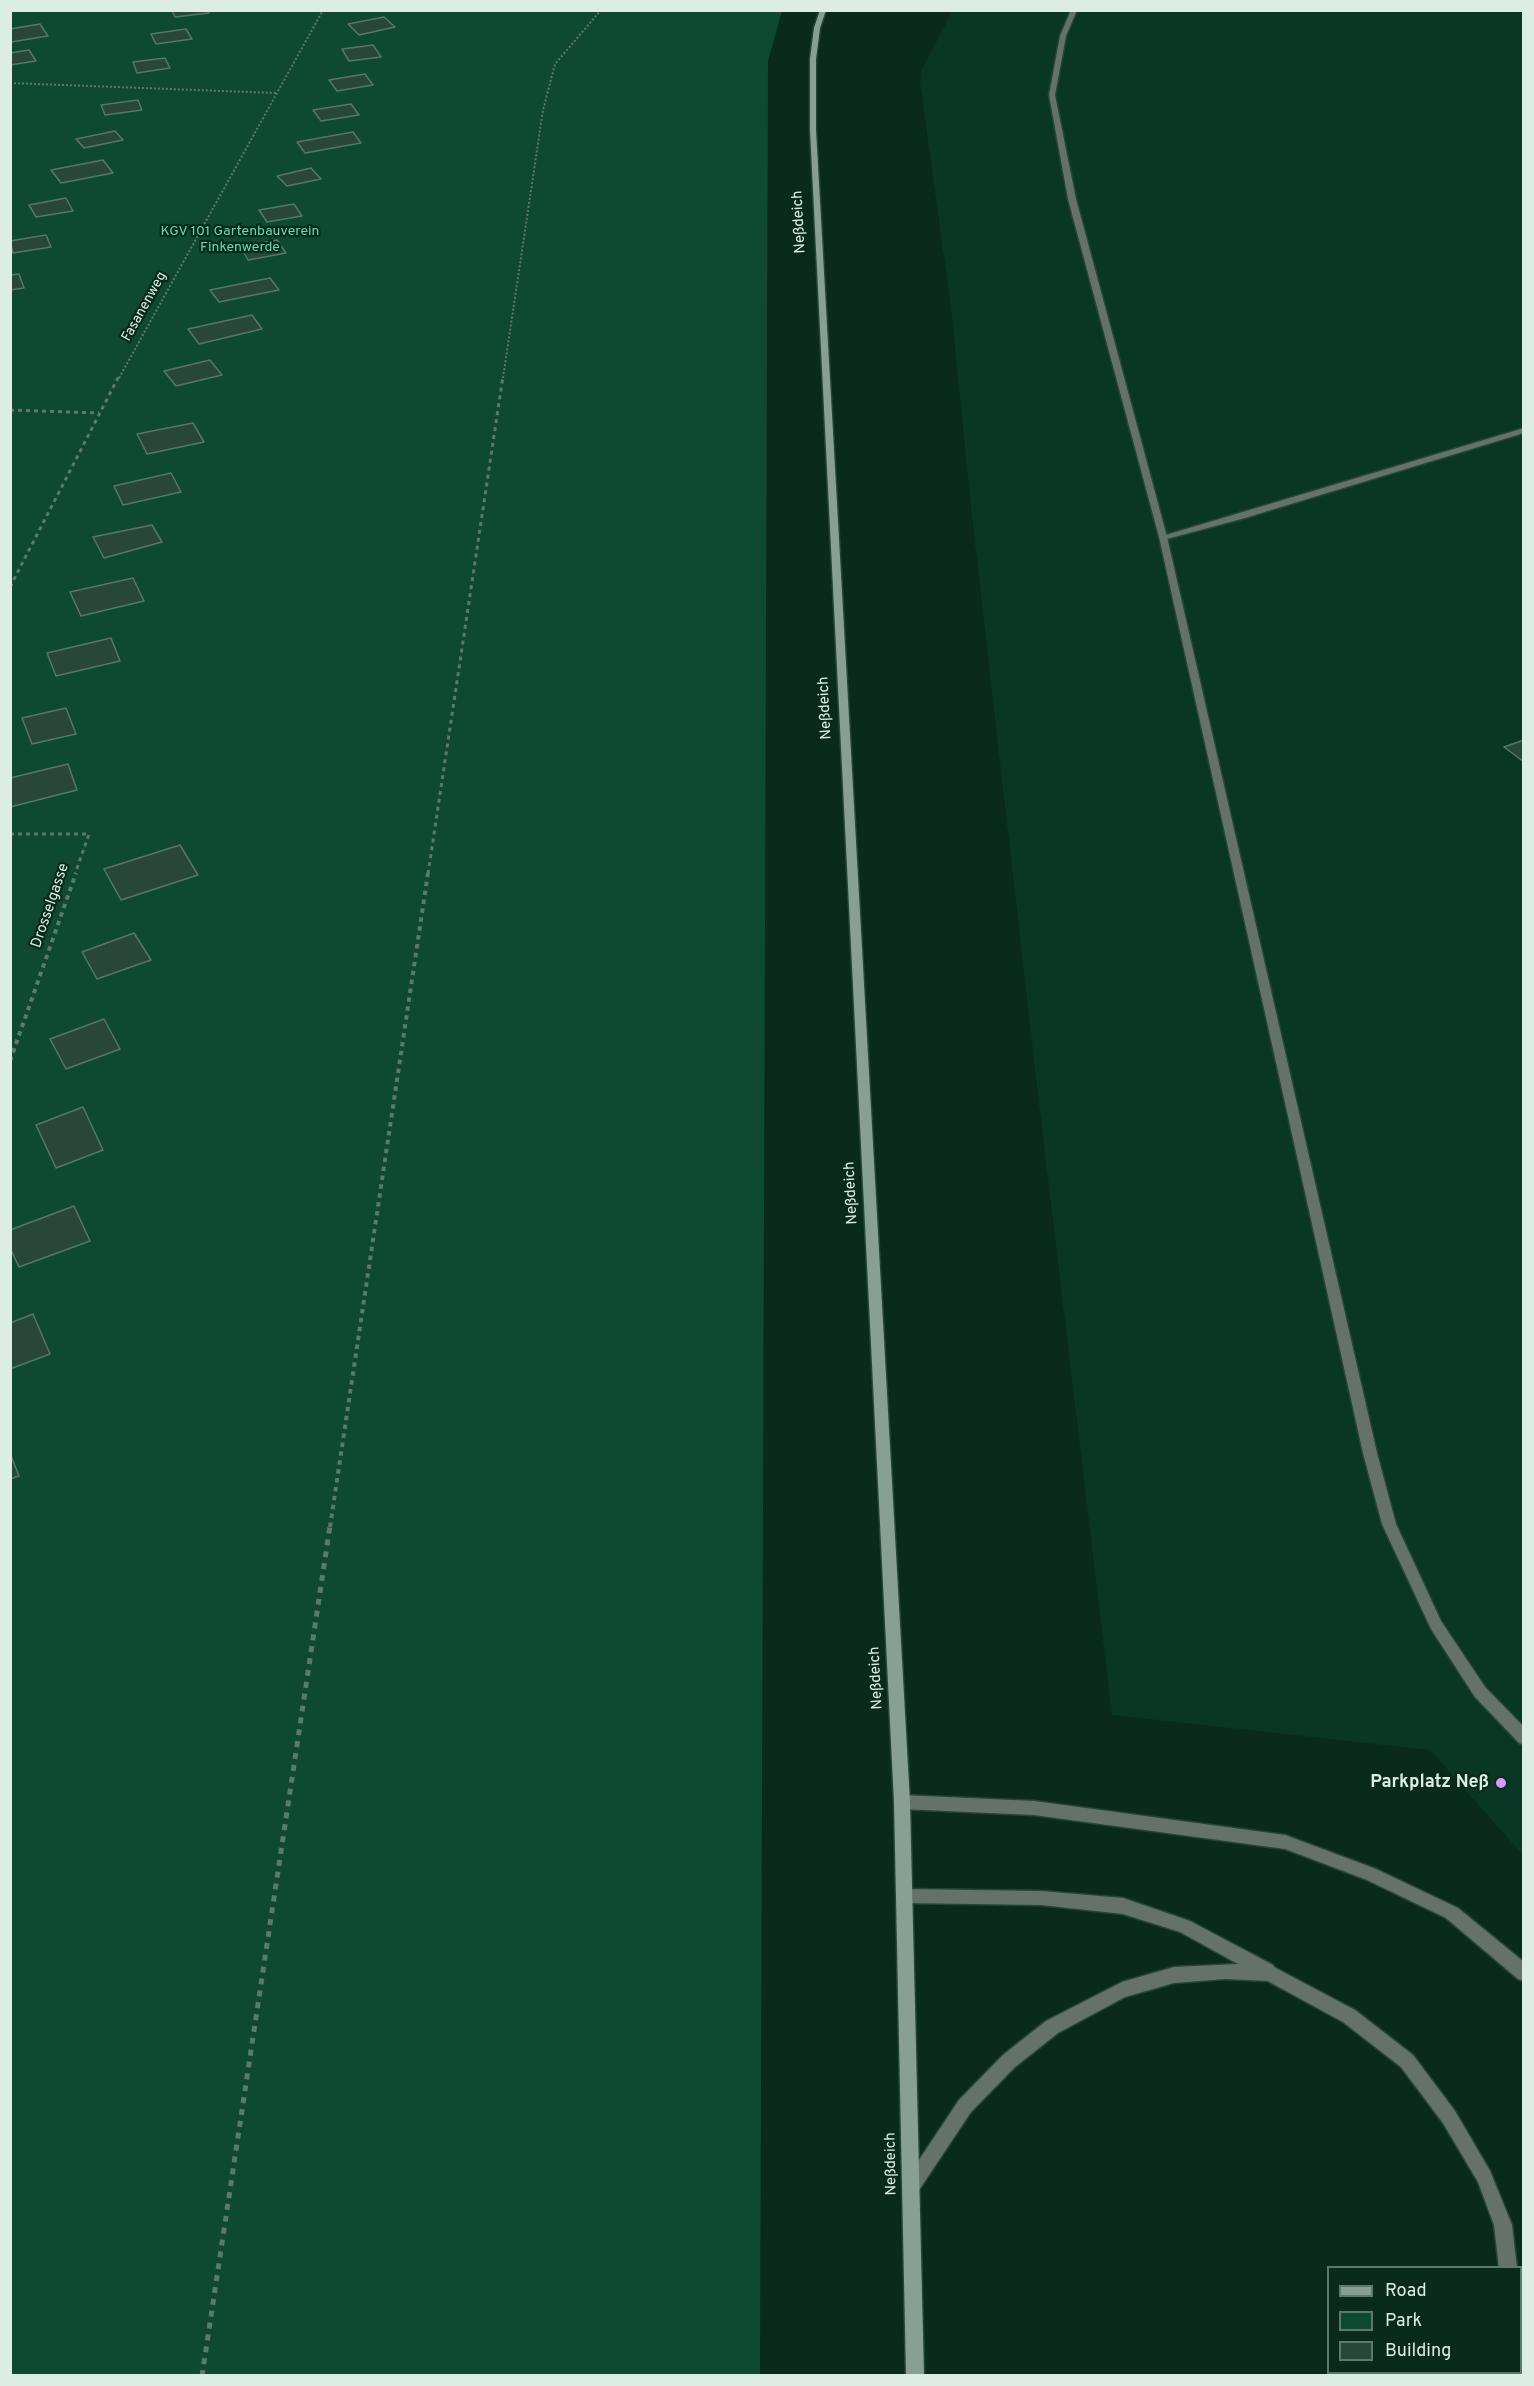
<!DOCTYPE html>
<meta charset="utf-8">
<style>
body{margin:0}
#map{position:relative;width:1534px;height:2386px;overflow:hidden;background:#092a1d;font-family:Overpass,sans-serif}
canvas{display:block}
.frame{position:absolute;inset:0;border:12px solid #dbede4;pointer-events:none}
.legend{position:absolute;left:1327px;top:2266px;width:195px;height:108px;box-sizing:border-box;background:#092a1d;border:2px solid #5d786d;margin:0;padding:8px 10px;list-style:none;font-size:18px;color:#dbede4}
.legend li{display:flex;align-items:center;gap:12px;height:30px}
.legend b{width:30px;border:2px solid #5d786d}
</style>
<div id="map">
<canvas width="1534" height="2386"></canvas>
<div class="frame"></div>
<ul class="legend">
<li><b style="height:8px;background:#889f94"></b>Road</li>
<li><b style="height:16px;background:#0e4933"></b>Park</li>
<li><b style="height:16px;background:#284739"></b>Building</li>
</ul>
</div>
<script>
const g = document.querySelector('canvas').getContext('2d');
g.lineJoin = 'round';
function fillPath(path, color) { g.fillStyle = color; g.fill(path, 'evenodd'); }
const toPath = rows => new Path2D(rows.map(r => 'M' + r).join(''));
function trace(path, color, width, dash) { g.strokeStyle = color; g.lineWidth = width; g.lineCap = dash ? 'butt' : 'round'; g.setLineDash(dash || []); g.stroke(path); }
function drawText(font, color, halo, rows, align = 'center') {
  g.font = font + ' Overpass,sans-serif'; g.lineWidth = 4.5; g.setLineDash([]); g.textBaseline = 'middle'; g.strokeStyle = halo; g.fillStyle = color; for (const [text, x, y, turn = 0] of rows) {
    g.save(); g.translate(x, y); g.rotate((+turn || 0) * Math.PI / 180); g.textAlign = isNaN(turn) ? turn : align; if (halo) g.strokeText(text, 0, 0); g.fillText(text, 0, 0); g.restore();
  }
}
fillPath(toPath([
 [952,11,1523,11,1523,1855,1430,1750,1112,1715,1038,1095,971,508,951,308,920,82,921,72]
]), '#0a3626');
fillPath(toPath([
 [11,11,782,11,768,61,760,2375,11,2376]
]), '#0e4933');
const building = toPath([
 [172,10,208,10,209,13,175,17,172,10],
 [384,17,395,27,359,35,348,24,384,17],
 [40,24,48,36,11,42,10,29,40,24],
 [186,29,192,39,156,44,151,34,186,29],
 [373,45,381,57,349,61,342,49,373,45],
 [29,50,36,61,10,65,10,53,29,50],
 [165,58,170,68,137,73,133,62,165,58],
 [365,74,373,85,337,91,329,80,365,74],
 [138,100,142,110,105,115,101,105,138,100],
 [351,104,359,115,321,121,313,110,351,104],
 [115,131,123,140,84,148,76,139,115,131],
 [353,132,361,143,305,153,297,142,353,132],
 [103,160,113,173,61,183,51,170,103,160],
 [311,168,321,179,287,186,277,176,311,168],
 [66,198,73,211,36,217,29,205,66,198],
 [294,204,302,216,267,222,259,210,294,204],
 [46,235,51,247,13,253,10,241,46,235],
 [277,240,286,253,248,260,241,247,277,240],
 [19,274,24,288,10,290,10,275,19,274],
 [270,278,279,290,219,302,210,290,270,278],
 [252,315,262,329,199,344,188,329,252,315],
 [210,360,222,375,176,386,164,371,210,360],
 [193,423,204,442,147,454,137,434,193,423],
 [171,473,181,492,123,505,114,486,171,473],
 [152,525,162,542,104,558,93,537,152,525],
 [133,578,144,601,81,616,70,592,133,578],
 [111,638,120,661,56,676,47,653,111,638],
 [66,708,76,734,32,744,22,718,66,708],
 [1524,740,1524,762,1504,747,1524,740],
 [68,764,77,790,10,807,10,778,68,764],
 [180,845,198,875,121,900,104,869,180,845],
 [134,933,151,960,97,979,82,952,134,933],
 [104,1019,120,1049,66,1069,50,1039,104,1019],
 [83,1107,103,1150,56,1168,36,1125,83,1107],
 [74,1206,90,1241,19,1267,10,1248,10,1230,74,1206],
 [33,1314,50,1354,10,1369,10,1323,33,1314],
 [10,1453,19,1476,10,1479,10,1453]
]);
fillPath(building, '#284739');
trace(building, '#567767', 1.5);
const lane = toPath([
 [1524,428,1524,433,1245,518,1163,540,1159,537,1524,428],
 [1285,1835,1376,1869,1458,1908,1524,1962,1524,1981,1518,1979,1446,1918,1367,1880,1280,1847,1277,1842,1280,1837,1285,1835],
 [1270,1965,1355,2010,1413,2055,1455,2111,1490,2171,1512,2225,1517,2268,1499,2268,1494,2225,1478,2182,1443,2123,1401,2067,1343,2022,1264,1979,1262,1973,1264,1967,1270,1965],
 [1495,2372,1513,2372,1513,2376,1495,2376,1495,2372]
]);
const street = toPath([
 [1071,10,1077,10,1066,36,1055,95,1076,199,1167,537,1377,1453,1396,1524,1441,1621,1485,1687,1524,1727,1524,1745,1519,1743,1475,1697,1431,1629,1382,1524,1363,1453,1159,537,1068,199,1049,95,1060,36,1071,10],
 [902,1795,1034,1801,1285,1835,1290,1837,1293,1842,1290,1847,1285,1849,1034,1815,902,1809,897,1807,894,1802,897,1797,902,1795],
 [904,1889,1041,1891,1123,1898,1190,1921,1273,1965,1278,1973,1276,1979,1270,1981,1225,1979,1174,1983,1125,1997,1058,2033,1015,2067,971,2112,917,2193,911,2195,905,2193,903,2187,905,2181,959,2100,1003,2055,1046,2021,1122,1982,1174,1967,1238,1964,1180,1932,1123,1914,1041,1905,904,1903,899,1901,896,1896,899,1891,904,1889]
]);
const secondary = toPath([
 [820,10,826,10,820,28,816,59,816,130,910,1802,924,2376,906,2376,894,1802,810,130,810,59,814,28,820,10]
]);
trace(lane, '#264539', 3);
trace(street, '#264539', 3);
trace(secondary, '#264539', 3);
trace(toPath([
 [10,83,276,93],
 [119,378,323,10],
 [503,378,543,110,555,64,601,10]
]), '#5d786d', 2, [2, 2]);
trace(toPath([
 [10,410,99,413],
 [10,587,119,376],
 [10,834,89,834,75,874],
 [428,874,503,376]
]), '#5d786d', 3, [4, 4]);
trace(toPath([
 [10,1061,76,873],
 [330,1527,428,873]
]), '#5d786d', 4, [4.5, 4.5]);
trace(toPath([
 [202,2376,330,1526]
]), '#5d786d', 5, [6, 6]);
fillPath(lane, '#64726b');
fillPath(street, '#64726b');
fillPath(secondary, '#889f94');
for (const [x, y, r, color] of [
 [1501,1783,6,"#d89af8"]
]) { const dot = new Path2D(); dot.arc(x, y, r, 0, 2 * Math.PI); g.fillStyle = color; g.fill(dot); trace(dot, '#092a1d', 2); }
drawText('14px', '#64dcab', '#092a1d', [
 ["KGV 101 Gartenbauverein",240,232],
 ["Finkenwerde",240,248]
]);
drawText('14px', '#dbede4', '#092a1d', [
 ["Fasanenweg",145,307,-61]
]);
drawText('15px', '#dbede4', '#092a1d', [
 ["Neßdeich",800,222,-93],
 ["Neßdeich",826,708,-93],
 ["Drosselgasse",51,906,-71],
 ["Neßdeich",852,1193,-93],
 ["Neßdeich",877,1678,-93],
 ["Neßdeich",892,2164,-91]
]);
drawText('bold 18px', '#dbede4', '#092a1d', [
 ["Parkplatz Neß",1489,1783]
], 'right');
</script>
